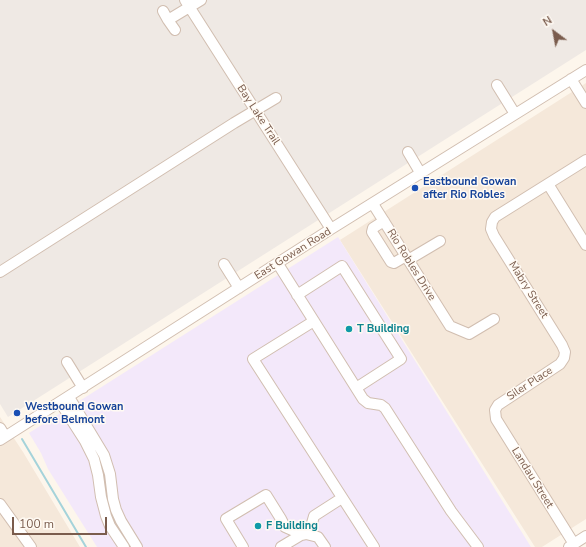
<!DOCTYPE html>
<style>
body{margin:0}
#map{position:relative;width:586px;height:547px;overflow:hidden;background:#fdf6ec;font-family:"Nunito Sans",sans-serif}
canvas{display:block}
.north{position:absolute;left:534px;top:12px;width:40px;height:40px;-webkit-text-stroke:3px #fffaf3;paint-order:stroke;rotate:328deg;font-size:11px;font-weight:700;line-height:16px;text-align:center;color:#7a5c4d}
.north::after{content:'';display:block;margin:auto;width:14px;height:18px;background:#7a5c4d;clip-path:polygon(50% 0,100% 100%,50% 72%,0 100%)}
.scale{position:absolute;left:12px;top:517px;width:95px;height:18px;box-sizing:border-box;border:2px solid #7a5c4d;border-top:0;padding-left:5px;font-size:12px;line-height:14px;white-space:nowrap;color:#7a5c4d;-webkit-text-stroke:3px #fffaf3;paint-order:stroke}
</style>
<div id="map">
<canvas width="586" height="547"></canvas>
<div class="north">N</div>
<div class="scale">100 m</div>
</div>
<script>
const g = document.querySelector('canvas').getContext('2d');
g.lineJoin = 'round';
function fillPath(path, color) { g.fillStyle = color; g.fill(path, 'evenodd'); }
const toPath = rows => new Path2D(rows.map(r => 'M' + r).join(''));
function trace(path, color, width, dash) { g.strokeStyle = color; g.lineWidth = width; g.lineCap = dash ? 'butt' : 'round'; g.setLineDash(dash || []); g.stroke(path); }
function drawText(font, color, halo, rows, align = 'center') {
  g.font = font + ' "Nunito Sans",sans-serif'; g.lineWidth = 3; g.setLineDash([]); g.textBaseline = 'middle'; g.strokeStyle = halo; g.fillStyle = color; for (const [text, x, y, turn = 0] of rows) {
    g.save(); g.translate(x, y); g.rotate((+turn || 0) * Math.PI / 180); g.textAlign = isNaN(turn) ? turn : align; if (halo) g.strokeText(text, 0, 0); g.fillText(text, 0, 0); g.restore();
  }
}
fillPath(toPath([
 [586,83,586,519,542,547,535,547,340,240],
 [0,417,23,452,80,547,0,547]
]), '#f5e8da');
fillPath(toPath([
 [0,0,586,0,586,50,8,417,0,404]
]), '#efe9e4');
fillPath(toPath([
 [338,237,531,547,97,547,48,469,41,453,29,433]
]), '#f3e8fa');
trace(toPath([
 [22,439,86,547]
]), '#a5d3da', 2);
const minor = toPath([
 [185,0,331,229],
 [163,11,168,20],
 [175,30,168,20,201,0],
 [571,79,586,103],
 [497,85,515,114],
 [408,152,421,174],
 [548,184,586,245],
 [373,204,450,326,469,334,494,319],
 [384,221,373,228,372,232,391,262,394,263,406,256],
 [408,260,440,241],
 [224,264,239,288],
 [278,264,363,399,368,403,381,405,385,408,451,511,478,547],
 [0,272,234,123,276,98],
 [297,295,342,266,401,359,356,388],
 [314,321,253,359,374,547],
 [67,362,83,388],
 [69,397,104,455,110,474,113,499,116,510,121,521,137,547],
 [60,402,85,441,94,459,98,475,101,497,106,516,110,526,124,547],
 [0,428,5,436],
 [0,440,331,229,586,70],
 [0,504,31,547],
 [309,534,314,516,342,498],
 [574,544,496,419,495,410,498,405,560,364,564,358,565,352,562,345,494,236,491,229,492,222,495,217,586,160],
 [243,547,226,519,266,495,281,519,285,527,294,531,299,536],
 [281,547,301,535,306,534,318,537,325,547],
 [569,547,586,536]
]);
trace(minor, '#d1beb0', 12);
trace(minor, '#fff', 10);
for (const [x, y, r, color] of [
 [415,188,4,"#1a4fb4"],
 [349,329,4,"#0f9aa8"],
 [17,413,4,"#1a4fb4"],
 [258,526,4,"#0f9aa8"]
]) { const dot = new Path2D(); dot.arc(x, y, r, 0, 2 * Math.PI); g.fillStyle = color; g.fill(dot); trace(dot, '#fffaf3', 1.5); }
drawText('11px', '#7a5c4d', '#fffaf3', [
 ["Bay Lake Trail",258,115,57],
 ["East Gowan Road",293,254,-32],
 ["Rio Robles Drive",411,265,58],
 ["Mabry Street",528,290,58],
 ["Siler Place",530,384,-33],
 ["Landau Street",532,478,58]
]);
drawText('bold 11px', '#164399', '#fffaf3', [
 ["Eastbound Gowan",423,182],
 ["after Rio Robles",423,195],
 ["Westbound Gowan",25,407],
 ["before Belmont",25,420]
], 'left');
drawText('bold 11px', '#0d838f', '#fffaf3', [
 ["T Building",357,329],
 ["F Building",266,526]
], 'left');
</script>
